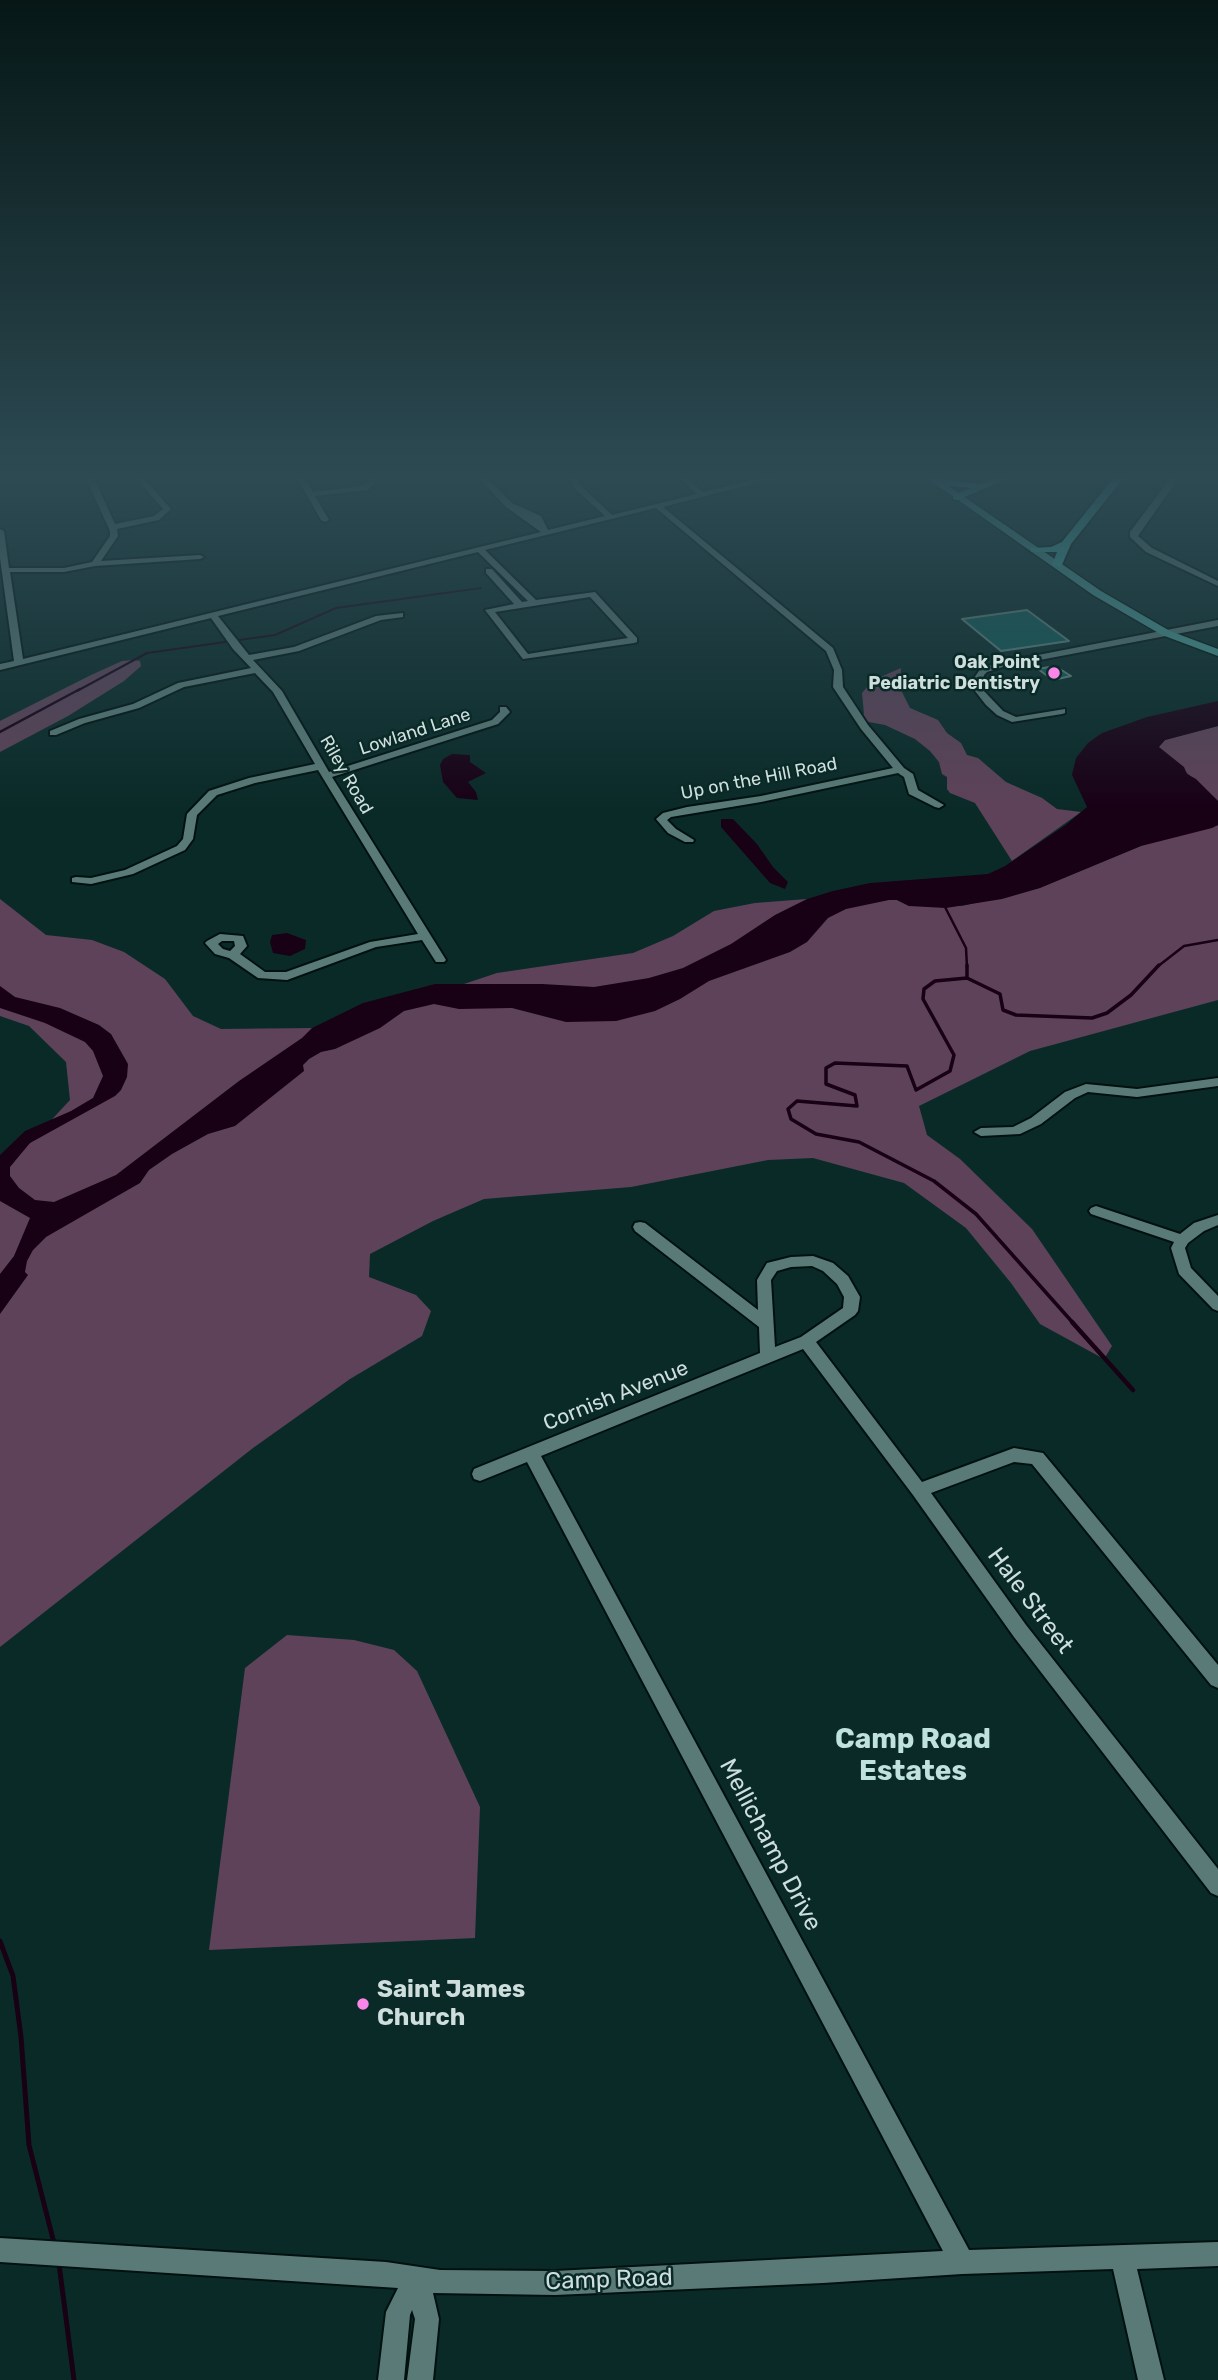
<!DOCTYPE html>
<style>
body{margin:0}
canvas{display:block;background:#0a2a28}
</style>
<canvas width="1218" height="2380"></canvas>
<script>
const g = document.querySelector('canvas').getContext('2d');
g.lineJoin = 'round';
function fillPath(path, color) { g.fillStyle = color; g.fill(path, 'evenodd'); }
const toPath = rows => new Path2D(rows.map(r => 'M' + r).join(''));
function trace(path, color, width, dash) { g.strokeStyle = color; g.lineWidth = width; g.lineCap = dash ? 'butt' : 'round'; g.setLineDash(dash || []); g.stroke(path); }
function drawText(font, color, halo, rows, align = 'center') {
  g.font = font + ' Rubik,sans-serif'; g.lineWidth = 5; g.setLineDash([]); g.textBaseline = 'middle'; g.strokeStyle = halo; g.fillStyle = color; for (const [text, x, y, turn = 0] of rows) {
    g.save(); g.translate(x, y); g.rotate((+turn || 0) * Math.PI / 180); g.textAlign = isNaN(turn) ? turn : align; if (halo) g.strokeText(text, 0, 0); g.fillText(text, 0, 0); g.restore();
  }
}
fillPath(toPath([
 [134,660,140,661,141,666,124,681,68,716,0,752,0,721,91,675,122,661],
 [901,668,900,688,910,708,938,720,947,733,961,743,967,755,978,758,1006,782,1042,798,1057,809,1081,812,1012,861,975,803,950,793,947,789,947,777,942,774,939,762,930,751,915,739,885,725,853,719,864,714,862,693,868,686,876,679],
 [1218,726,1218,801,1158,747,1165,740],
 [1218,825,1218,1000,1030,1051,919,1106,927,1135,960,1159,1032,1229,1112,1346,1104,1359,1040,1324,1011,1283,966,1228,904,1183,813,1158,768,1160,631,1187,484,1199,433,1221,370,1254,369,1277,416,1295,431,1311,422,1336,350,1379,253,1448,0,1647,0,1158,30,1143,70,1100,66,1062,29,1026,0,1016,0,899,46,935,92,940,124,952,165,979,193,1016,221,1029,312,1028,362,1018,497,973,633,953,673,936,714,911,755,903,807,899,897,900,909,906,962,906,1039,888,1143,845],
 [287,1635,354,1640,394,1650,417,1671,480,1807,475,1938,209,1950,245,1668]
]), '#5e4259');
fillPath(toPath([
 [1218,701,1218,726,1165,740,1159,747,1184,767,1187,774,1196,779,1218,801,1218,825,1212,828,1141,846,1040,888,1002,899,946,908,909,906,897,900,889,900,846,909,828,918,807,942,790,952,709,981,680,999,655,1011,616,1021,566,1022,512,1008,459,1009,434,1004,404,1011,380,1028,335,1049,321,1052,309,1059,303,1065,304,1071,235,1126,208,1134,172,1154,149,1170,140,1183,46,1237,33,1250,27,1261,25,1272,28,1275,0,1314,0,1274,14,1256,30,1218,0,1201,0,1155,25,1131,71,1111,93,1098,103,1076,93,1051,85,1042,45,1023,0,1008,0,986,15,997,60,1008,99,1025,111,1034,128,1064,127,1077,121,1090,115,1096,30,1143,10,1167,10,1176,19,1188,35,1200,54,1202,116,1175,239,1081,302,1038,312,1028,363,1003,435,984,542,984,594,987,649,978,683,968,731,944,775,915,807,899,833,891,870,883,988,874,1005,866,1067,824,1087,807,1072,775,1076,758,1088,743,1102,733,1147,717],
 [452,754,470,755,470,762,486,773,468,782,476,792,478,800,457,798,443,782,440,765,443,759],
 [721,819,733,819,757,844,773,867,788,882,785,889,770,883,721,827],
 [287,933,306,940,305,949,290,956,273,953,270,942,272,935]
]), '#180015');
trace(toPath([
 [77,691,147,653,275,635,336,608,481,588]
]), '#180015', 2);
trace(toPath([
 [0,732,80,689],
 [944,905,966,948,967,967],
 [1157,967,1184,946,1218,940]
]), '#180015', 2.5);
trace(toPath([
 [967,965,967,978],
 [1074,1324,976,1214,934,1181,859,1142,816,1134,791,1119,788,1109,797,1101,857,1106,855,1095,826,1084,826,1068,835,1063,907,1066,916,1090,950,1071,954,1055,923,999,924,989,935,981,967,978,1000,994,1003,1010,1016,1015,1092,1018,1107,1013,1131,995,1159,965]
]), '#180015', 3.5);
trace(toPath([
 [1072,1322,1133,1390]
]), '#180015', 4.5);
trace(toPath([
 [0,1941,13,1976,21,2037,29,2145,54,2243],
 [59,2264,74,2380]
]), '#180015', 5);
const building = toPath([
 [1027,610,1069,641,1001,651,962,619,1027,610],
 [1055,666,1071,676,1053,680,1038,669,1055,666]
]);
fillPath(building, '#105a56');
trace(building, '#648481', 2);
const minor = toPath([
 [85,476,93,476,115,524,154,516,163,509,134,476,142,476,171,509,159,520,117,529,118,536,101,561,200,555,204,557,200,559,95,566,64,572,10,572,23,659,541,532,506,507,477,476,485,476,512,503,541,516,548,530,605,516,573,487,570,476,578,476,579,484,612,515,697,494,677,476,685,476,703,492,770,476,783,476,663,507,833,648,842,670,843,687,868,725,904,768,913,774,918,790,944,805,939,808,935,807,909,794,904,777,898,773,761,802,671,817,667,820,676,829,694,840,693,842,685,842,668,833,656,819,663,813,687,807,761,796,893,768,861,729,833,687,834,670,826,651,656,508,485,550,536,600,595,592,637,638,637,642,634,643,523,659,485,610,514,604,486,573,486,569,492,569,522,602,528,601,478,552,218,616,249,655,294,647,376,616,403,613,403,617,381,620,299,651,253,660,282,691,329,772,492,720,500,712,500,707,506,707,510,712,498,724,332,777,446,960,444,962,436,962,422,940,376,947,287,980,258,978,229,958,215,954,205,943,207,941,220,934,243,936,247,946,240,954,265,972,286,972,370,942,418,934,318,770,255,783,217,795,197,815,193,839,185,850,133,874,91,884,72,882,72,878,76,877,91,878,125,870,177,846,183,839,187,814,209,791,249,778,315,764,273,692,255,673,184,687,139,708,85,723,56,735,50,735,50,731,79,719,133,704,178,683,251,668,233,649,211,618,0,670,0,664,14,661,0,558,0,529,4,531,9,568,64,568,92,562,110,536,110,531,85,476],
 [590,597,628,638,528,654,495,612,590,597],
 [222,941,234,941,235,946,230,951,223,949,218,944,222,941],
 [296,476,304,476,313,492,363,486,370,480,368,476,376,476,378,480,368,490,315,496,329,520,325,522,321,520,296,476],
 [451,476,460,476,456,478,451,476],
 [1172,476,1180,476,1138,536,1152,548,1218,581,1218,586,1146,552,1130,537,1130,532,1172,476],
 [1218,620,1218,626,1003,667,987,672,984,675,982,681,984,691,1003,711,1016,717,1065,709,1065,713,1062,714,1012,722,997,715,986,705,975,691,972,681,981,668,1002,662,1218,620],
 [1218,1078,1218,1086,1137,1097,1088,1092,1075,1098,1041,1124,1020,1134,981,1136,974,1132,981,1128,1013,1127,1031,1118,1065,1092,1086,1084,1137,1089,1218,1078],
 [1096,1206,1180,1234,1194,1223,1218,1215,1218,1225,1204,1231,1188,1243,1185,1248,1191,1268,1218,1296,1218,1311,1213,1309,1179,1274,1171,1248,1174,1242,1091,1214,1089,1211,1091,1208,1096,1206],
 [640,1222,645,1223,758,1310,757,1280,767,1263,791,1257,813,1256,833,1263,848,1276,860,1297,858,1311,855,1315,816,1342,922,1482,1014,1448,1043,1453,1218,1665,1218,1688,1211,1685,1032,1464,1014,1462,931,1493,1026,1625,1218,1869,1218,1896,1211,1893,1014,1637,913,1495,803,1349,541,1456,969,2250,1218,2242,1218,2266,1137,2269,1164,2380,1138,2380,1113,2269,962,2274,823,2283,555,2295,433,2293,439,2319,433,2380,407,2380,415,2319,412,2310,410,2315,404,2380,378,2380,386,2312,398,2288,0,2262,0,2238,386,2262,440,2270,555,2271,943,2251,527,1462,480,1481,474,1479,472,1474,474,1469,760,1353,759,1327,635,1231,633,1227,635,1223,640,1222],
 [812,1266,823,1271,837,1284,844,1297,843,1308,801,1337,775,1347,771,1280,777,1271,791,1267,812,1266]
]);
const major = toPath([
 [924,476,934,476,1101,591,1170,631,1218,649,1218,656,1162,635,1093,595,924,476]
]);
const highway = toPath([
 [1001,476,1015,476,957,500,953,499,953,495,972,488,934,484,929,481,934,478,980,484,1001,476],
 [1115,476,1125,476,1071,544,1061,567,1052,565,1057,552,1031,552,1031,548,1051,547,1062,542,1115,476]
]);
trace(minor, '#001110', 4);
trace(major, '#001110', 3);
trace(highway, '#001110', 4);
fillPath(minor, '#5a7a77');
fillPath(major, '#4c9c96');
fillPath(highway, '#43b2ab');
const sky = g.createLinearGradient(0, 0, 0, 809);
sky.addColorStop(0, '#061716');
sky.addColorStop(0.59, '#2d4a53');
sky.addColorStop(1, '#2d4a5300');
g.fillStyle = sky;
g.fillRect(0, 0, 1218, 809);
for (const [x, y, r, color] of [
 [1054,673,7,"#fa87e8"],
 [363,2004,7,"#fa87e8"]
]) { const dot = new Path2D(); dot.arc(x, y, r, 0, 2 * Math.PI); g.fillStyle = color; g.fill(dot); trace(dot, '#0a2a28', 2.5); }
drawText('bold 18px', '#cddedd', '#0a2a28', [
 ["Oak Point",1040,663],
 ["Pediatric Dentistry",1040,684]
], 'right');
drawText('18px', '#cddedd', '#0a2a28', [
 ["Lowland Lane",415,732,-18],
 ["Riley Road",346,775,60],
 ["Up on the Hill Road",759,779,-11]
]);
drawText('21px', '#cddedd', '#0a2a28', [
 ["Cornish Avenue",616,1396,-22]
]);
drawText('24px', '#cddedd', '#0a2a28', [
 ["Hale Street",1030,1601,53],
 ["Mellichamp Drive",770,1845,62],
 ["Camp Road",609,2280,-2]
]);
drawText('bold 24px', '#cddedd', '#0a2a28', [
 ["Saint James",377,1990],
 ["Church",377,2018]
], 'left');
drawText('bold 28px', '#bfe2df', '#0a2a28', [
 ["Camp Road",913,1740],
 ["Estates",913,1772]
]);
</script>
